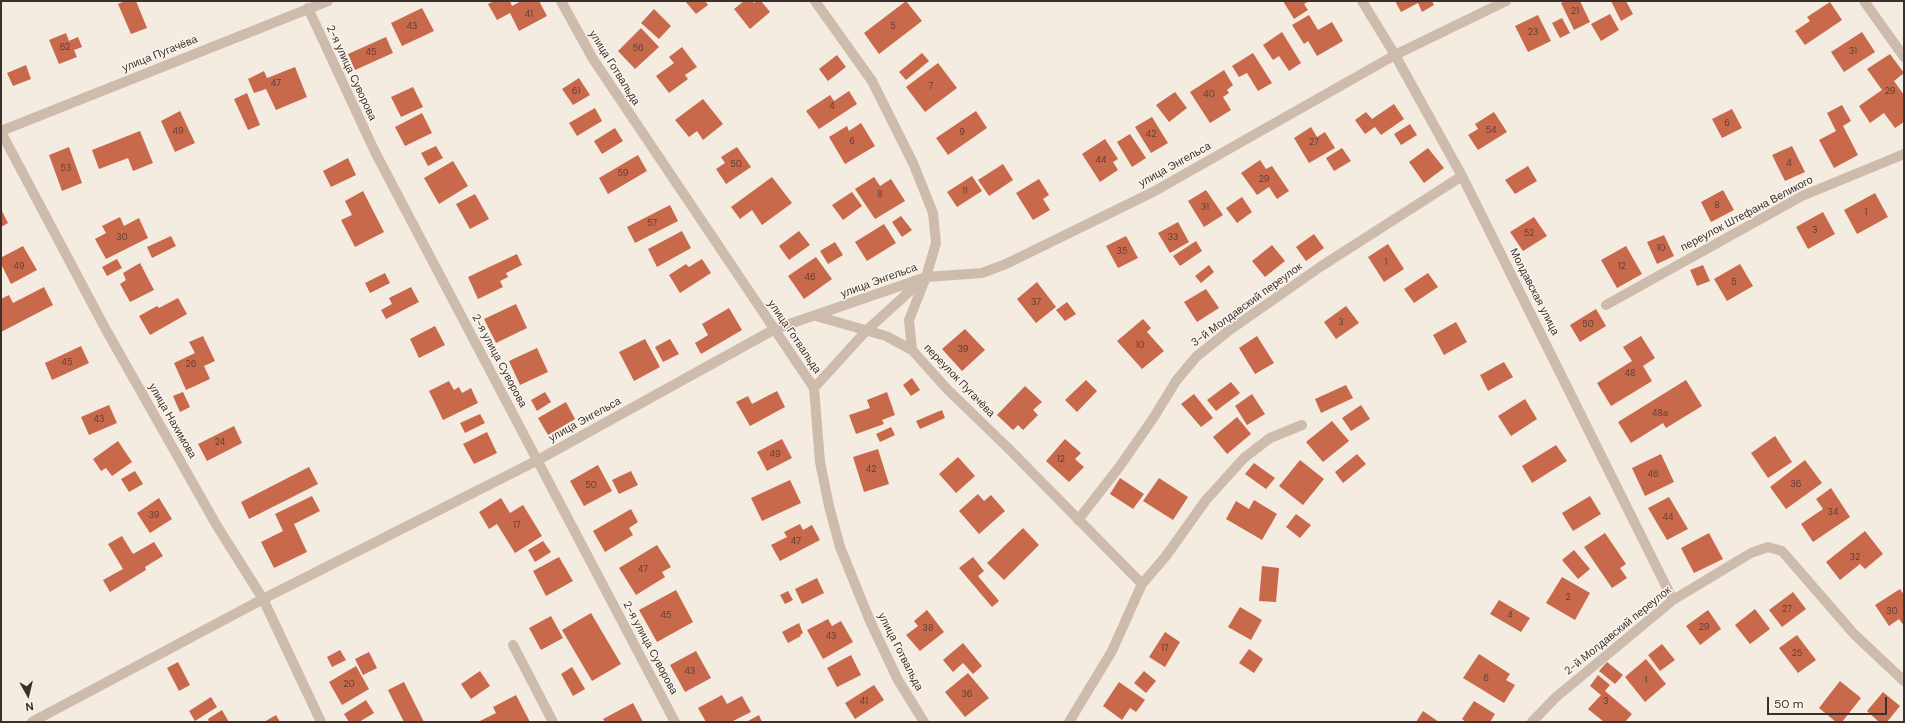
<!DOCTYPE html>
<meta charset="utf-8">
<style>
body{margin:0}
#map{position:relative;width:1905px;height:723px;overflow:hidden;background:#f4ebe1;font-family:"DM Sans",sans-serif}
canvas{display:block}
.frame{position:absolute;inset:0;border:2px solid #3b302b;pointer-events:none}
.north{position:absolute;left:8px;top:675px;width:40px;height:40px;-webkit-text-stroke:3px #fbf5ee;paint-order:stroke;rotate:172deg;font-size:11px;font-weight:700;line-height:16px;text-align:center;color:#3b302b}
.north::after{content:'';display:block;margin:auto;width:14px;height:18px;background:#3b302b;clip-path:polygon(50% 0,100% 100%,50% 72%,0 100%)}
.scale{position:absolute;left:1767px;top:697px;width:120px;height:18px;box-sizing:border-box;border:2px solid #3b302b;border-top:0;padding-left:5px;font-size:12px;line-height:14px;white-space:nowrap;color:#3b302b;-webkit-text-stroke:3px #fbf5ee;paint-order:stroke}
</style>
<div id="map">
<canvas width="1905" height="723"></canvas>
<div class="frame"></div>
<div class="north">N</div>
<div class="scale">50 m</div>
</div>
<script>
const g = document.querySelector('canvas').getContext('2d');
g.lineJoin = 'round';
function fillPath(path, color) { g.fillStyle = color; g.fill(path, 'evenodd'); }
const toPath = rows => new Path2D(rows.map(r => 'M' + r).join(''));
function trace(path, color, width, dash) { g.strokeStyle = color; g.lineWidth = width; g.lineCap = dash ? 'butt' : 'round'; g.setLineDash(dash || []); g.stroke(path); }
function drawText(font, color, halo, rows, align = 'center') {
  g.font = font + ' "DM Sans",sans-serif'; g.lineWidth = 3; g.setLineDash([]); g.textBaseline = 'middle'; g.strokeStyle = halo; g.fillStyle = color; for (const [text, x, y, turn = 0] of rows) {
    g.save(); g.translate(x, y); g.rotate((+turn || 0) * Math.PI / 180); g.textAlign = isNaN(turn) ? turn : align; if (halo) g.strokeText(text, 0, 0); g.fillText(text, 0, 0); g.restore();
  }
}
fillPath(toPath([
 [125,1,136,1,147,28,131,34,118,4],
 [494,1,510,1,512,6,521,1,539,1,547,16,519,31,510,13,497,20,488,4],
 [685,1,705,1,708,5,696,14],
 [744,1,752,1,754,3,757,1,761,1,770,12,750,29,734,9],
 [906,1,922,21,879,54,864,33],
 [1283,1,1309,1,1304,4,1308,10,1294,19],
 [1395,1,1432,1,1434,5,1422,12,1418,3,1401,12],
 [1565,1,1580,1,1590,22,1574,30,1561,3],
 [1611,1,1626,1,1633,14,1621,21],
 [1830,2,1842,20,1805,45,1795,31,1810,21,1807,17],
 [422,8,434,31,402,46,391,23],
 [654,9,671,26,659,39,641,23],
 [1610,14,1619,30,1601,41,1591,24],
 [1309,15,1318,30,1332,22,1343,41,1317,56,1308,41,1304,44,1292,25],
 [1538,15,1551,41,1528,52,1515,26],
 [1562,18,1570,33,1560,38,1552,23],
 [641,28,659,47,635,69,618,51],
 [1282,32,1301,63,1289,71,1279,56,1273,60,1263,45],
 [1862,32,1875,52,1844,72,1831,52],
 [66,33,69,41,78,37,82,47,74,50,77,57,59,64,49,40],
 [386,37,393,53,355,70,348,54],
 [682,47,697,67,685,75,688,79,669,93,656,76,674,63,669,57],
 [922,53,929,61,906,80,899,72],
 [1253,53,1272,83,1258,91,1247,73,1239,77,1232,66],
 [1890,54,1904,73,1894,81,1904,95,1904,122,1895,128,1884,113,1870,123,1859,106,1882,90,1867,69],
 [837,55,846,67,828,81,819,69],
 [938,63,957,88,925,112,906,87],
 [26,65,31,79,13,86,7,73],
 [295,67,307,97,276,110,266,89,254,93,248,79,264,71,267,78],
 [1224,70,1233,85,1227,90,1229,93,1223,97,1231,110,1210,123,1190,92],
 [579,78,590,95,573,105,562,89],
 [413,87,423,107,401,117,391,97],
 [849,91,857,104,819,129,806,111,830,95,834,101],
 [1175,92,1187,108,1169,122,1156,105],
 [247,93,260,125,248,130,234,99],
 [703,99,723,124,703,140,697,131,689,137,675,120],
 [1394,104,1404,119,1381,135,1375,127,1365,134,1355,120,1366,112,1372,119],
 [1842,105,1851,121,1843,126,1858,155,1834,168,1819,140,1836,131,1827,113],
 [595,108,602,121,577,136,569,123],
 [1732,109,1742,128,1722,138,1712,119],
 [180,111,195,143,175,152,161,121],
 [976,111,987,128,948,155,936,138],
 [1494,112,1507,132,1478,150,1468,135,1478,129,1475,124],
 [422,113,432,133,405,146,395,127],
 [1152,117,1168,143,1151,153,1135,127],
 [861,123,875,146,845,164,829,137,847,126,849,131],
 [1410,124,1417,135,1401,145,1394,134],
 [1311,127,1317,137,1325,132,1335,148,1309,163,1294,138],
 [615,128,623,141,602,154,594,141],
 [140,131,153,163,133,171,128,158,99,169,92,150],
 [1130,134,1146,158,1132,167,1117,142],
 [1105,139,1118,159,1113,162,1118,170,1100,182,1082,154],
 [436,146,443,158,428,166,421,153],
 [1792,146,1805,172,1785,181,1772,155],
 [69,147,82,183,62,191,49,155],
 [737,147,751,167,726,184,716,169,725,163,721,157],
 [1342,148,1351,161,1334,171,1326,158],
 [1428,148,1444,168,1424,183,1409,162],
 [638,155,647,171,608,194,599,178],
 [348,158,356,175,331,187,323,171],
 [1260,160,1266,169,1272,166,1289,191,1277,199,1269,187,1257,195,1241,173],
 [453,161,468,186,439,204,424,178],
 [1003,164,1013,180,989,196,978,180],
 [1528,166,1537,181,1515,194,1505,180],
 [972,176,982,191,957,207,947,192],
 [772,177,792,203,762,225,752,210,740,219,731,207],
 [874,177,880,186,891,179,905,201,875,219,855,189],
 [1039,179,1049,195,1043,199,1050,210,1033,220,1016,193],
 [1206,190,1223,215,1204,227,1188,201],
 [1723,190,1734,210,1711,222,1701,202],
 [363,191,384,232,355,247,341,220,352,215,345,201],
 [852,192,862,206,843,220,832,205],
 [1875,193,1888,217,1857,234,1844,210],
 [475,194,489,219,470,229,456,204],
 [1242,197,1252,212,1237,223,1226,208],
 [670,205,678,221,635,243,627,227],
 [1,209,8,223,1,227],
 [1823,212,1835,234,1808,249,1796,227],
 [901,216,912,230,902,237,892,222],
 [120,217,124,226,139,218,148,238,106,259,95,239,106,233,102,226],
 [1534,217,1547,236,1523,251,1510,232],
 [1178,222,1189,242,1170,253,1158,233],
 [884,224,896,243,867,261,855,242],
 [682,231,691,248,657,267,648,249],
 [799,231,810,245,789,260,779,246],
 [1314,234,1324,248,1306,261,1296,247],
 [1664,235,1674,256,1657,264,1647,242],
 [171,236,176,246,152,258,147,247],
 [1126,236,1138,258,1118,268,1106,246],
 [1196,241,1202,251,1180,266,1173,256],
 [835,242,843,255,828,264,820,251],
 [1388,244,1404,269,1384,282,1368,257],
 [1272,245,1285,261,1265,277,1252,261],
 [23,246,37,270,11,284,1,264,1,254,2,257],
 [1626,246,1642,274,1617,288,1601,260],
 [517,254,522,265,506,273,508,277,500,281,503,287,478,299,468,277],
 [816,257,832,279,804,299,788,276],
 [117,259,122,268,107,276,102,267],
 [702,259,711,273,680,293,669,275,686,264,689,267],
 [140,263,154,290,130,302,120,284,126,280,123,273],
 [1740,264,1753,286,1727,301,1714,279],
 [1209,265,1214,272,1201,283,1195,276],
 [1703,265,1710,281,1697,286,1690,270],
 [385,273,390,283,370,293,365,283],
 [1428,273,1438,287,1414,303,1404,289],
 [1037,282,1056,307,1036,323,1017,299],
 [44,287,53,305,1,332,1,299,9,295,13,303],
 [411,287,419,302,386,319,381,310,392,304,389,298],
 [1206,289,1219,308,1197,322,1184,302],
 [178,298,187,314,150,335,139,316,157,306,159,308],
 [1067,302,1076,314,1065,321,1056,310],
 [516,304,527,328,496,343,484,319],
 [1346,306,1359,323,1336,339,1324,322],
 [729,308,742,330,701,354,695,343,708,335,702,324],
 [1596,309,1606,326,1580,342,1570,325],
 [1143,319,1151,328,1147,332,1164,351,1142,369,1117,341],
 [1456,322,1467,342,1444,355,1433,335],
 [435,326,445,345,419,358,410,339],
 [965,329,985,350,962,371,942,349],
 [203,336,215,361,204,366,210,379,186,390,174,363,195,353,189,342],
 [1257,336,1274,363,1255,374,1239,348],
 [1641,336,1655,358,1643,366,1652,381,1611,406,1597,383,1632,361,1623,347],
 [645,339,660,367,634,381,619,352],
 [670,339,679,354,663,362,655,347],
 [81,346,89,363,52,380,45,363],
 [537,348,548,372,520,385,509,361],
 [1504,362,1513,377,1488,391,1480,375],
 [912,378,920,390,911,396,903,385],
 [1086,380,1097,391,1077,412,1065,400],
 [1686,380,1702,406,1666,428,1663,423,1631,443,1618,422],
 [449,381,454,390,459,387,462,393,471,388,478,403,443,420,429,391],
 [1231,382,1240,393,1216,411,1207,400],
 [1346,385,1353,398,1321,413,1315,399],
 [1025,386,1042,402,1033,410,1038,415,1023,430,1018,425,1013,430,997,415],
 [777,391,785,407,750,426,736,402,748,396,752,404],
 [183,392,190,407,180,412,173,396],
 [545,392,551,402,537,411,531,400],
 [887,392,895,415,882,420,884,424,856,434,849,415,870,408,867,400],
 [1194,394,1213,418,1201,427,1181,404],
 [1252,394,1265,414,1247,425,1235,406],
 [1525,399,1537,419,1511,436,1498,416],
 [566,402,575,419,548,435,538,418],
 [109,405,117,423,89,435,81,417],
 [1361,405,1370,419,1351,431,1342,418],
 [942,410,945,418,920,429,916,421],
 [480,414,485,423,465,433,460,423],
 [1237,417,1251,434,1227,454,1213,437],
 [1332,421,1349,441,1323,462,1306,442],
 [234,426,242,443,207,461,198,444],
 [891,427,895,435,880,442,876,434],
 [487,432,497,453,474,464,463,444],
 [1775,436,1792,462,1768,478,1751,453],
 [782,439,792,458,767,471,757,452],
 [1065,439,1081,453,1075,459,1084,467,1069,482,1046,461],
 [118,441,132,462,112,476,106,468,101,471,93,459],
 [1556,445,1567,461,1532,483,1522,466],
 [878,449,889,484,864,492,853,457],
 [1357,454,1366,464,1343,483,1335,472],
 [1661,454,1674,482,1645,496,1632,468],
 [958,457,975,476,956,493,939,474],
 [1300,460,1324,479,1303,505,1279,486],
 [1805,460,1822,483,1786,509,1770,487],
 [1254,463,1275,478,1266,489,1245,474],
 [598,465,612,491,584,506,570,481],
 [309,467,318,484,249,519,241,502],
 [135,471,143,484,129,492,121,479],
 [631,471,638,485,619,494,612,480],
 [1120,478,1144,494,1133,509,1110,494],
 [1159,478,1188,497,1173,520,1143,501],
 [790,480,801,503,762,521,751,498],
 [1831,488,1850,517,1813,542,1801,524,1823,509,1816,499],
 [978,494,984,501,991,495,1005,511,979,534,959,511],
 [312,496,320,511,294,524,307,552,274,568,261,542,283,531,275,514],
 [1590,496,1601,514,1573,531,1562,513],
 [1669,497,1688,529,1667,540,1648,508],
 [159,498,172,519,150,533,137,513],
 [501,498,510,513,523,505,542,536,515,553,497,524,489,529,479,512],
 [1254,500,1277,514,1262,540,1226,519,1236,501,1249,509],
 [631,509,638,522,629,528,633,535,605,552,593,531],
 [1296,514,1311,525,1300,538,1286,527],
 [800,524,803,530,812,525,820,540,780,561,771,545,787,537,784,532],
 [1023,528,1039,545,1004,580,987,563],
 [1865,531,1883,554,1865,569,1860,564,1840,580,1826,562],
 [1605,533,1626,564,1620,568,1627,578,1612,588,1584,547],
 [1709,533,1723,559,1694,573,1681,548],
 [122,536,133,554,154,542,163,556,145,567,146,570,110,592,103,580,123,569,108,544],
 [543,541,551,552,535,562,528,550],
 [657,545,671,567,662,572,665,577,636,595,619,568],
 [1574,550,1590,569,1578,579,1562,560],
 [559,557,573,581,546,596,533,571],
 [973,557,984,571,978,576,999,601,992,607,959,568],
 [1262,566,1279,568,1276,602,1259,601],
 [1562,577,1590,593,1575,620,1546,603],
 [817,578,824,593,802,604,795,589],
 [1900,589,1904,595,1904,626,1899,619,1889,626,1875,605],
 [676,590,693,622,657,642,639,610],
 [788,591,793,600,785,604,780,595],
 [1793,592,1806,609,1782,627,1769,610],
 [1499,600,1530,618,1521,632,1490,614],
 [1240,607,1262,620,1251,640,1228,627],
 [1755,609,1770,629,1750,644,1735,625],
 [927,610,944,632,920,651,906,635,918,626,914,621],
 [1708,610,1721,629,1700,645,1686,626],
 [591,613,621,664,592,681,562,630],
 [551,616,563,638,541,650,529,628],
 [828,619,832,626,841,621,853,642,823,659,807,630],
 [799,623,803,633,800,635,801,636,788,643,782,632],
 [1165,632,1180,642,1165,667,1149,657],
 [1797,635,1816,660,1798,673,1779,648],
 [963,643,982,666,973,674,963,663,953,672,943,660],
 [1662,644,1675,660,1660,671,1648,655],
 [1249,649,1263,659,1254,673,1239,663],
 [340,650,346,660,332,667,327,657],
 [696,651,711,678,685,692,670,665],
 [369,652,377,668,363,675,355,659],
 [1479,654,1510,674,1506,680,1515,685,1504,703,1463,678],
 [851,655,861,675,837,687,827,668],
 [1646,659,1666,684,1645,702,1625,677],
 [178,662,190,685,179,691,167,668],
 [1607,662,1623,675,1615,684,1599,671],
 [356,666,369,689,342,705,329,682],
 [572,667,585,689,573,696,561,674],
 [480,671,490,686,471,699,461,684],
 [1144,671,1156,681,1146,693,1134,683],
 [968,673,989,698,965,717,945,692],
 [1598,675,1610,685,1605,691,1632,714,1625,722,1604,722,1588,709,1601,695,1590,686],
 [1840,681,1861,698,1842,722,1836,722,1819,708],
 [404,682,424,722,404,722,388,690],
 [1119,682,1145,700,1136,712,1130,708,1122,720,1103,706],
 [874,685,884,700,855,719,845,703],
 [1883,692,1900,706,1887,722,1879,722,1867,711],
 [516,695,530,722,478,722,496,713,493,707],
 [722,695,727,704,742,696,751,712,731,722,706,722,698,708],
 [211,697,217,707,195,721,189,711],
 [366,700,374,713,359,722,349,722,344,714],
 [1474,701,1495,714,1490,722,1466,722,1462,719],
 [633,703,643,722,605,722,603,719],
 [222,710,229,722,209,722,208,719],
 [1423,711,1439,722,1416,722],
 [276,715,280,722,264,722],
 [759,715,762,722,746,722]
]), '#c8694b');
trace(toPath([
 [561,1,593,59,814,388,820,462,829,506,840,547,870,621,898,680,924,722],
 [815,1,872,81,913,163,933,213,936,243,926,277,909,320,912,350,948,390,1008,448,1142,584],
 [1362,1,1395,55,1462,176,1673,600],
 [1864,1,1904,57],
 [308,8,375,152,675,722],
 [1,131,328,1],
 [1,132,105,328,217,526,263,599,321,722],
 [1606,305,1802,196,1904,154],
 [816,316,886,336,912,350],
 [814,388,866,331,921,281],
 [1078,520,1120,466,1154,417,1176,381,1196,357,1227,332,1320,267,1462,176],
 [513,645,553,722],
 [32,722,263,599,538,460,775,329,926,277,982,273,1006,264,1153,192,1395,55,1506,1],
 [1069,722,1112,651,1142,584,1166,556,1206,500,1244,458,1270,438,1302,425],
 [1532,722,1555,698,1673,600,1751,553,1768,547,1782,551,1854,634,1904,681]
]), '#cdbbac', 10);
drawText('9px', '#5e3e33', null, [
 ["21",1575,12],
 ["41",529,15],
 ["43",412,27],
 ["5",893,27],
 ["23",1533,33],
 ["62",65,48],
 ["56",638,49],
 ["31",1853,52],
 ["45",371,53],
 ["47",276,84],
 ["7",931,87],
 ["61",576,92],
 ["29",1890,92],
 ["40",1209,95],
 ["4",832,107],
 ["6",1727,124],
 ["54",1491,131],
 ["49",178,132],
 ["9",962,133],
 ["42",1151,135],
 ["6",852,142],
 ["27",1314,143],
 ["44",1101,161],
 ["4",1789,164],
 ["50",736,165],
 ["53",66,169],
 ["59",623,174],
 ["29",1264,180],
 ["11",965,192],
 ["8",880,195],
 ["8",1717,206],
 ["31",1205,208],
 ["1",1866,213],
 ["57",652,224],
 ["3",1815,231],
 ["52",1529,234],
 ["30",122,238],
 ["33",1173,238],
 ["10",1661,249],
 ["35",1122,252],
 ["1",1386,263],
 ["49",19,267],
 ["12",1622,267],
 ["46",810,278],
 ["5",1734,283],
 ["37",1036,303],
 ["3",1341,323],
 ["50",1588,325],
 ["10",1140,346],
 ["39",963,350],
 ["45",67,363],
 ["26",191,365],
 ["48",1630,374],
 ["48а",1660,414],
 ["43",99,420],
 ["24",220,443],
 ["49",775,455],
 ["12",1061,460],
 ["42",871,470],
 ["46",1653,475],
 ["36",1796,485],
 ["50",591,486],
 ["34",1833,513],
 ["39",154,516],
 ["44",1668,518],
 ["17",517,526],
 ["47",796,542],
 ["32",1855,558],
 ["47",643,570],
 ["2",1568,598],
 ["27",1787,610],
 ["30",1892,612],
 ["45",666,616],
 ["4",1510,616],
 ["29",1704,628],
 ["38",928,629],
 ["43",831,637],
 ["17",1165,649],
 ["25",1797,654],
 ["43",690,672],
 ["6",1486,679],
 ["1",1646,681],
 ["20",349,685],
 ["36",967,695],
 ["41",864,702],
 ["3",1606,702]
]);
drawText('11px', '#3b302b', '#fbf5ee', [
 ["улица Пугачёва",160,54,-22],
 ["улица Готвальда",614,68,58],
 ["2-я улица Суворова",351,73,65],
 ["улица Энгельса",1175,165,-29],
 ["переулок Штефана Великого",1747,214,-28],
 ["улица Энгельса",879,281,-20],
 ["Молдавская улица",1534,292,63],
 ["3-й Молдавский переулок",1247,305,-36],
 ["улица Готвальда",794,337,56],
 ["2-я улица Суворова",499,361,62],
 ["переулок Пугачёва",959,381,46],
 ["улица Энгельса",585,420,-29],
 ["улица Нахимова",172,421,60],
 ["2-й Молдавский переулок",1618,631,-39],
 ["2-я улица Суворова",650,648,62],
 ["улица Готвальда",900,652,63]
]);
</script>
